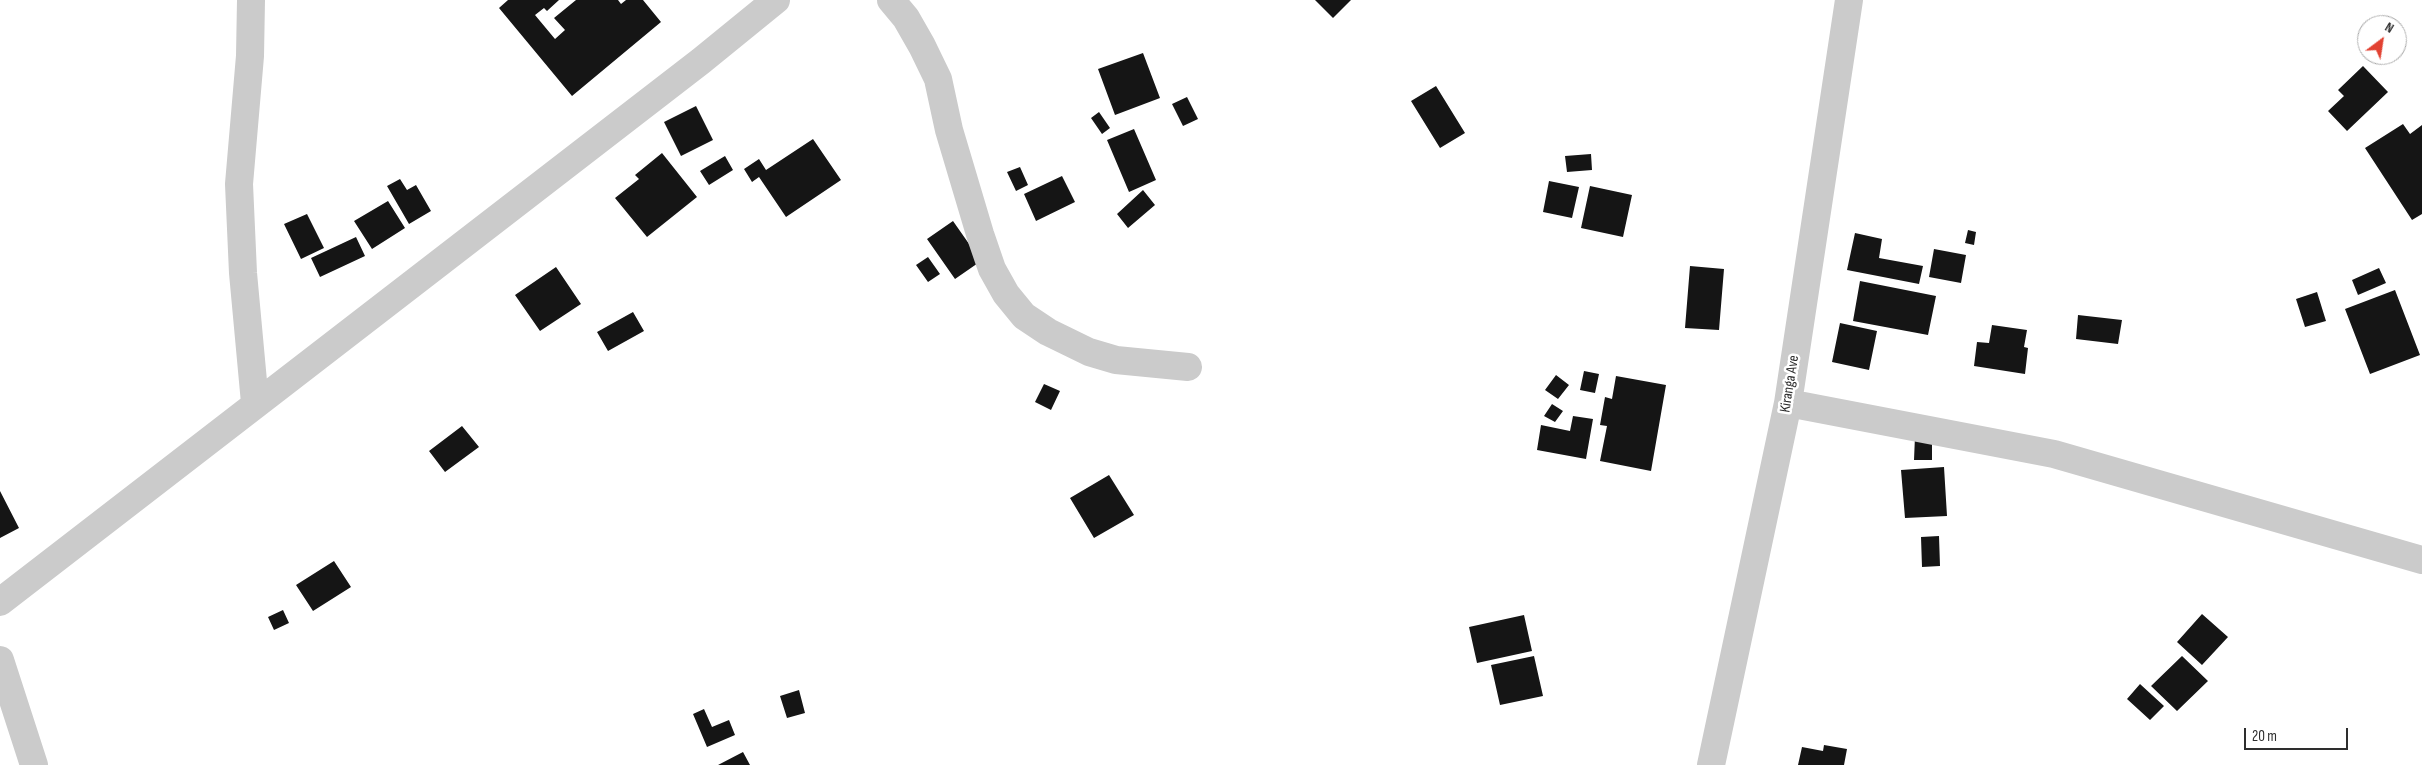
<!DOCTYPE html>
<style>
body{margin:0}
#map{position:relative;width:2422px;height:765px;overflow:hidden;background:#fff;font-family:"Sofia Sans Condensed",sans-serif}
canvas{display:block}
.north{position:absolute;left:2357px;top:15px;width:50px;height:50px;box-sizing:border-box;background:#fff;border:1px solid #ababab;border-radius:50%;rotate:31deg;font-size:14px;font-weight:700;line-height:20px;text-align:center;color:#2e2e2e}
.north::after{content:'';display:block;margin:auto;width:18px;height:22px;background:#e24232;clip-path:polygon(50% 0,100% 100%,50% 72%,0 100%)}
.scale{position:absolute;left:2244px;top:728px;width:104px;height:22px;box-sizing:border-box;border:2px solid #2e2e2e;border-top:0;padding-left:6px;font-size:15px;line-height:18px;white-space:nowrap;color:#2e2e2e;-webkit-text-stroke:4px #fff;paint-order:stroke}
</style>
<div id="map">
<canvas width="2422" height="765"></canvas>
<div class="north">N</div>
<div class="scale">20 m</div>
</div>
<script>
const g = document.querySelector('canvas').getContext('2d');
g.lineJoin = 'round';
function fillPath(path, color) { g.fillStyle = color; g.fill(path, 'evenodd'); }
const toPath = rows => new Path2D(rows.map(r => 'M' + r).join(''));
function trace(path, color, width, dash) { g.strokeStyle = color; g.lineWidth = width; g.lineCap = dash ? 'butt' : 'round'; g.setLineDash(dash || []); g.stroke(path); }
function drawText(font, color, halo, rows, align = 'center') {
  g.font = font + ' "Sofia Sans Condensed",sans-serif'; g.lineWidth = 5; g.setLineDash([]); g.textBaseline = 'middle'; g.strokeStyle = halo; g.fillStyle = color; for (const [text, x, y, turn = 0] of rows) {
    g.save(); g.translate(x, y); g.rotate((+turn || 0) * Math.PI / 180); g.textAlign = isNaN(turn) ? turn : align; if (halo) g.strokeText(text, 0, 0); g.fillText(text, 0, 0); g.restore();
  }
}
fillPath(toPath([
 [508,0,559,0,547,11,544,8,535,15,555,39,565,30,554,18,576,0,618,0,621,4,626,0,643,0,661,22,572,96,499,8],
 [1315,0,1351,0,1333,18],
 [1143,53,1160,98,1115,115,1098,69],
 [2363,66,2388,92,2347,131,2328,111,2344,96,2338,90],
 [1436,86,1465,133,1440,148,1411,101],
 [1187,97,1198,119,1183,126,1172,104],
 [696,106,713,140,681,156,664,122],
 [1099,112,1110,128,1102,134,1091,118],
 [2403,124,2410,134,2422,125,2422,214,2412,220,2365,148],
 [1134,129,1156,180,1129,192,1107,140],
 [813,139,841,180,786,217,759,177,752,182,744,169,759,159,766,170],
 [662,153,697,197,647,237,615,198,639,179,635,175],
 [1591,154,1592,170,1567,172,1565,156],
 [725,156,733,170,709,185,700,171],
 [1020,167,1028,185,1016,191,1007,172],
 [1062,176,1075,202,1036,221,1024,194],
 [400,179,407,190,416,185,431,211,409,224,387,186],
 [1549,181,1579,187,1572,218,1543,212],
 [1590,186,1632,195,1623,237,1581,228],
 [1143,190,1155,205,1128,228,1117,214],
 [388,201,405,228,372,249,354,221],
 [307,214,324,248,301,259,284,224],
 [953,221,981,261,955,279,927,239],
 [1968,230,1976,232,1974,245,1965,243],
 [1855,233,1882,239,1879,258,1923,266,1919,284,1847,270],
 [356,237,365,256,320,277,311,258],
 [1934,249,1966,255,1961,283,1929,277],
 [928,257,940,274,928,282,916,265],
 [1690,266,1724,269,1719,330,1685,328],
 [556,267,581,304,540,331,515,295],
 [2379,268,2386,283,2358,295,2352,280],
 [1860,281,1936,296,1928,335,1853,321],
 [2395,290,2420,355,2370,374,2345,309],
 [2317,292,2326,321,2305,327,2296,299],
 [633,312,644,331,608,351,597,332],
 [2078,315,2122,320,2118,344,2076,339],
 [1840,323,1877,331,1869,370,1832,362],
 [1992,325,2027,330,2024,347,2028,348,2025,374,1974,366,1977,342,1989,343],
 [1584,371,1599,374,1595,393,1580,390],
 [1556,375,1569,385,1558,399,1545,390],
 [1616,376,1666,385,1651,471,1600,461,1607,426,1600,425,1605,397,1612,399],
 [1044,384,1060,391,1051,410,1035,402],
 [1552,404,1563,411,1555,422,1544,416],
 [1573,416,1593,419,1586,459,1537,450,1541,425,1570,431],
 [462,426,479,447,445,472,429,451],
 [1915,436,1932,437,1932,460,1914,460],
 [1944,467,1947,516,1905,518,1901,470],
 [1109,475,1134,515,1094,538,1070,498],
 [0,491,19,528,0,538],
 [1939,536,1940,566,1922,567,1921,537],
 [334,561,351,587,313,611,296,585],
 [283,610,289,623,274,630,268,617],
 [2202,614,2228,637,2202,665,2177,642],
 [1524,615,1532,651,1477,663,1469,627],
 [1534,656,1543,696,1500,705,1491,665],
 [2182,656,2208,681,2177,711,2151,686],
 [2140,684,2164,706,2150,720,2127,699],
 [799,690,805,713,787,718,780,696],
 [704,709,712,727,729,720,735,735,707,747,693,714],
 [1824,745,1847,749,1844,765,1798,765,1802,747,1823,751],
 [743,752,750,765,718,765]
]), '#151515');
trace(toPath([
 [251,0,250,56,239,184,243,273,255,403],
 [891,0,906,18,922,46,938,79,949,130,980,234,992,269,1006,294,1024,316,1048,332,1089,352,1116,360,1188,367],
 [1788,403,2054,454,2422,560],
 [0,602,701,61,776,0],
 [0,660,34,765],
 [1711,765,1788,403,1849,0]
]), '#cbcbcb', 28);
drawText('15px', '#2e2e2e', '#fff', [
 ["Kiranga Ave",1790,384,-81]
]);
</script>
